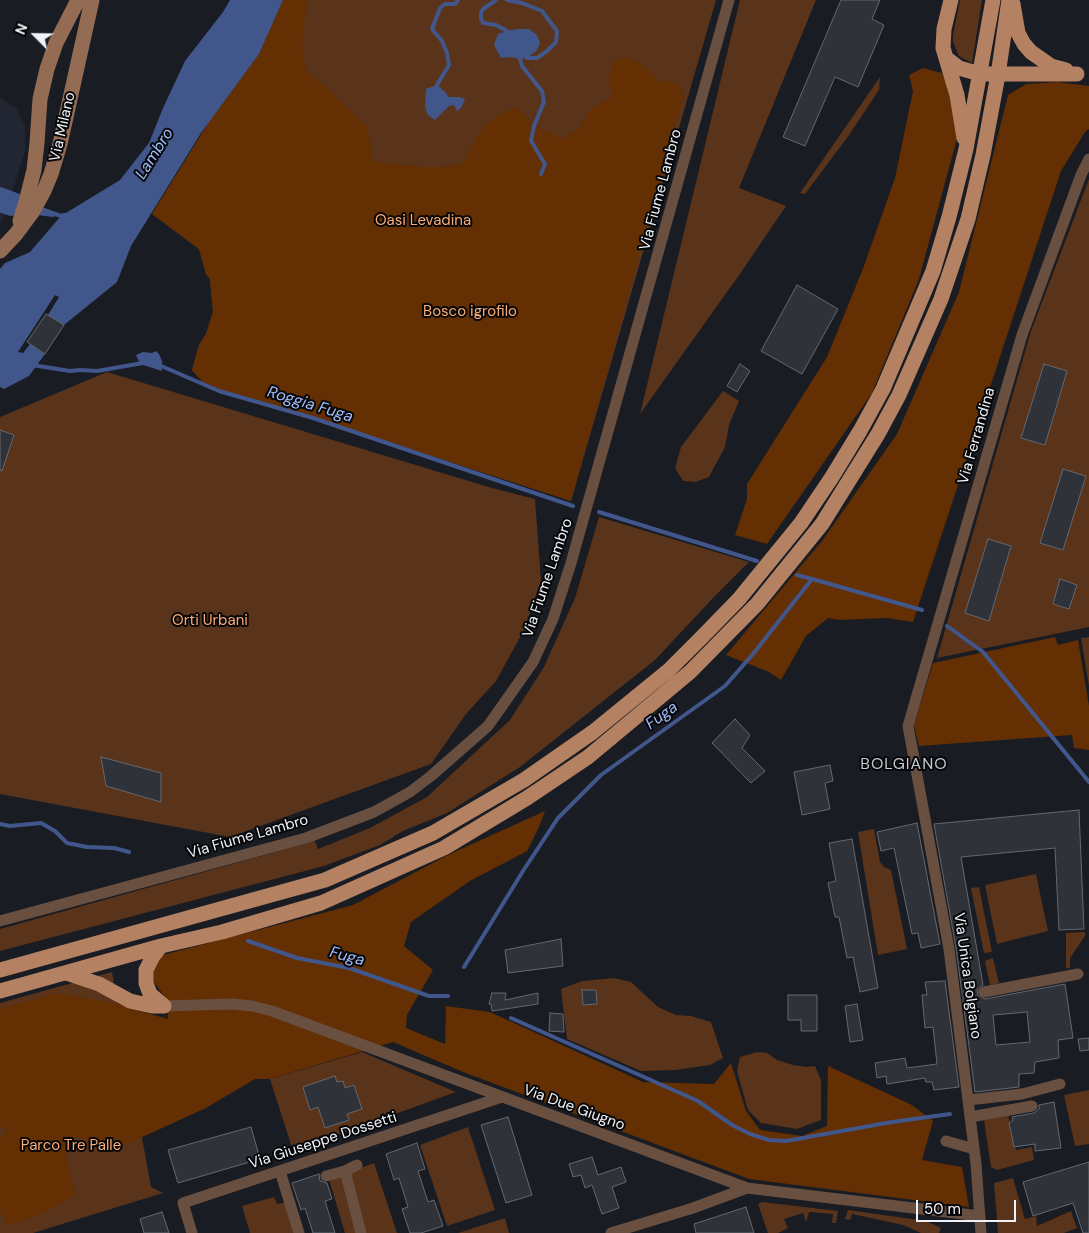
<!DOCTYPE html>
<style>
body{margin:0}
#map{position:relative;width:1089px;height:1233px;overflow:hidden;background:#191c23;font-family:"DM Sans",sans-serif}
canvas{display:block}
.north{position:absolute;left:10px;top:10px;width:50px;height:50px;-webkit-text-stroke:4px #060709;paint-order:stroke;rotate:293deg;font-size:14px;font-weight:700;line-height:20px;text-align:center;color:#f0f2f7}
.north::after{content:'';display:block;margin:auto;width:18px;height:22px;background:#f0f2f7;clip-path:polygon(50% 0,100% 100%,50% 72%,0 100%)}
.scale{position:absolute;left:916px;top:1200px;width:100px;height:22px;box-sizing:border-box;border:2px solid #f0f2f7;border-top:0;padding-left:6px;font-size:15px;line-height:18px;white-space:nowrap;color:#f0f2f7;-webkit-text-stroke:4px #060709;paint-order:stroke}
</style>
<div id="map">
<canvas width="1089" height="1233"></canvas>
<div class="north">N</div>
<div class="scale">50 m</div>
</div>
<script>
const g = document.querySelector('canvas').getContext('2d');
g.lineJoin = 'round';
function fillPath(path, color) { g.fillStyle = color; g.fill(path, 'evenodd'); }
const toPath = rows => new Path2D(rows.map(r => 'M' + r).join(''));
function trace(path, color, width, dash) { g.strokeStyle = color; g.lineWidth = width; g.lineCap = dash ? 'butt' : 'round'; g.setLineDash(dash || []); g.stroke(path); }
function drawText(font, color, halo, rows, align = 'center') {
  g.font = font + ' "DM Sans",sans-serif'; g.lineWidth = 4; g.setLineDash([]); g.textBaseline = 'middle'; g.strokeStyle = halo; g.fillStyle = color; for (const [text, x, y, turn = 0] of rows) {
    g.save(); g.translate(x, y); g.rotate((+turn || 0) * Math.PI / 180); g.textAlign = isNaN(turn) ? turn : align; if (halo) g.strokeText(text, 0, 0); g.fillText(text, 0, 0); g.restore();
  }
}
fillPath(toPath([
 [0,97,16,108,25,126,25,151,6,212,0,224]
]), '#212632');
fillPath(toPath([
 [283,0,716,0,571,501,296,412,209,389,192,370,199,345,206,334,213,312,210,279,206,274,199,249,152,214,209,122,259,54],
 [740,0,816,0,739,188,786,206,742,271,640,414],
 [960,0,982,0,972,63,959,56,953,42,953,35],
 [880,77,879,90,849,135,805,194,800,193],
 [1089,179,1089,627,937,658,1031,331],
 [107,372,492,488,535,499,541,581,524,630,496,681,466,714,431,764,230,837,0,794,0,417],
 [723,391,739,401,729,425,725,447,709,477,695,482,683,481,675,468,681,447],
 [599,517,749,562,713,598,655,660,520,767,447,813,403,831,380,845,324,866,0,951,0,929,315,841,318,849,370,828,427,797,510,720,544,667,575,598],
 [1089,637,1089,686,1081,638],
 [874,829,880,862,884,867,891,870,907,949,878,955,858,832],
 [1036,874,1048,931,997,944,985,885],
 [979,887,992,952,984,953,971,888],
 [1085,932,1085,936,1070,958,1070,968,1066,968,1066,933],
 [993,958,999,983,990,985,985,961],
 [112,972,151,1187,163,1193,33,1233,0,1233,0,1003],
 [614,978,631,982,658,1007,676,1015,691,1016,711,1022,723,1058,710,1065,676,1070,641,1071,567,1039,561,989,582,981],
 [362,1052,456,1092,293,1151,270,1079],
 [757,1052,767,1053,777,1060,793,1065,806,1067,815,1066,821,1080,821,1120,797,1129,761,1123,748,1110,737,1071,740,1057],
 [1089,1090,1089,1144,1075,1146,1064,1095],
 [1008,1114,1016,1150,1032,1147,1034,1160,997,1170,991,1167,984,1120],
 [468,1127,495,1210,447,1226,420,1145],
 [374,1163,397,1233,345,1233,329,1179],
 [1013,1178,1025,1219,1036,1216,1037,1226,1071,1211,1077,1228,1064,1233,998,1233,994,1183],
 [274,1197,277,1204,287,1202,297,1233,250,1233,242,1206],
 [762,1202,838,1211,836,1223,832,1223,833,1214,809,1212,806,1222,803,1213,784,1219,788,1228,778,1233,768,1233,758,1204],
 [848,1210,926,1221,941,1228,939,1233,921,1233,903,1225,852,1214,850,1220,845,1219],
 [505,1218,509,1233,458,1233]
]), '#59331a');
fillPath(toPath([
 [283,0,307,0,302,41,305,68,367,126,373,161,431,168,462,164,476,138,486,125,499,114,518,107,534,126,553,133,562,139,580,127,591,108,612,97,608,80,613,60,628,57,648,69,660,82,667,81,678,83,683,96,571,501,296,412,209,389,192,370,199,345,206,334,213,312,210,279,206,274,199,249,152,214,209,122,259,54],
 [923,68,942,73,952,95,958,135,919,279,872,393,767,544,735,535,747,499,747,484,827,357,864,266,895,178,913,91,909,75],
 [1058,82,1089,86,1089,129,1085,132,1061,171,913,622,887,618,839,620,828,618,806,636,781,680,769,672,726,655,822,541,897,434,959,292,1008,95,1026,84],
 [1055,637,1058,645,1078,640,1089,706,1089,750,1074,748,1072,735,919,746,914,725,933,663],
 [545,811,539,827,527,851,470,881,411,922,404,946,433,970,407,1015,406,1028,445,1044,446,1006,490,1012,643,1082,714,1084,731,1063,746,1111,760,1130,802,1136,827,1126,828,1066,912,1105,933,1121,922,1160,962,1167,969,1207,749,1179,463,1072,393,1042,270,1079,255,1079,206,1108,127,1144,103,1146,74,1136,65,1153,75,1195,41,1214,8,1226,0,1210,0,1140,8,1128,0,1127,0,1009,56,993,115,1003,136,1010,168,1019,167,1000,151,978,159,956,353,905,450,854]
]), '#632f03');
fillPath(toPath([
 [230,0,283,0,259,54,201,133,131,246,117,282,64,325,48,315,59,297,55,295,18,352,23,353,30,344,45,354,29,376,4,389,0,387,0,269,5,263,30,252,61,216,120,180,149,143,163,108,185,61,223,12],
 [517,29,529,29,537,35,540,43,537,50,527,58,520,59,510,57,501,58,494,45,498,34,507,31],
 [437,85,446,93,448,97,459,97,465,99,461,108,457,111,454,105,449,106,435,120,428,115,425,107,426,89],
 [156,351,159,354,162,361,162,371,143,365,139,362,136,355,143,352,152,353]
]), '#41578c');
trace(toPath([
 [496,0,483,9,481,13,481,18,483,23,496,25,507,31],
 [507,0,522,3,542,11,557,31,556,42,547,51,537,58,527,58],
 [520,59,522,66,542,91,544,102,534,126,531,141,545,164,541,174],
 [437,85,449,65,447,53,442,41,432,29,440,8,445,4,455,4,458,0],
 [41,209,61,216,64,215],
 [38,213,53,215],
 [32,365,70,371,80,370,97,371,143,363],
 [159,365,219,391,313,418,573,506],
 [599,512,757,561],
 [797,575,812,579],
 [947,626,983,652,1089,782],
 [0,824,10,826,41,823,55,831,67,843,87,847,114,848,129,852],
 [248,941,297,958,349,968,429,996,448,996],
 [464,967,523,871,558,818,601,775,725,686,753,654,812,579,922,610],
 [511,1018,698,1101,732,1125,750,1134,769,1140,786,1141,892,1122,950,1114]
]), '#41578c', 4);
trace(toPath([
 [0,194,16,200],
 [0,205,11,209]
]), '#41578c', 14);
const building = toPath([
 [841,0,880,0,872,19,884,25,858,87,835,77,805,146,783,137,841,0],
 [797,285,838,309,802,374,761,351,797,285],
 [46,314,64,325,45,354,27,342,46,314],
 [740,364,750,371,737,392,727,386,740,364],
 [1044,364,1067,371,1045,445,1021,438,1044,364],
 [0,430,14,435,2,471,0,470,0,430],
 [1063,469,1086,476,1063,550,1040,543,1063,469],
 [988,539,1011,546,989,621,965,613,988,539],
 [1060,579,1077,585,1069,609,1053,604,1060,579],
 [735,719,750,735,742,748,765,771,751,783,712,743,735,719],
 [101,757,161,773,161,802,106,786,101,757],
 [830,765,833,781,825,783,830,809,802,815,794,772,830,765],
 [1079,810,1084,929,1059,930,1055,848,961,857,983,985,977,989,978,996,985,999,1065,984,1073,1038,1058,1040,1059,1058,1035,1062,1034,1073,1019,1074,1019,1087,975,1092,956,948,934,824,1079,810],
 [1027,1012,1030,1042,996,1045,993,1015,1027,1012],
 [917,823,940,944,921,948,918,933,912,934,894,848,881,851,877,832,917,823],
 [852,839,878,988,860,992,853,957,847,958,839,917,835,917,828,883,836,881,829,843,852,839],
 [561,939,563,966,508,973,505,950,561,939],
 [945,981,959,1087,934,1090,932,1082,926,1082,925,1078,887,1084,886,1076,877,1078,875,1063,905,1058,907,1068,937,1064,933,1027,925,1028,922,995,927,995,925,982,945,981],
 [582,990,596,990,597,1004,583,1005,582,990],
 [492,993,506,993,505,1000,538,993,538,1004,492,1011,491,1004,489,1004,492,993],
 [788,995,817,995,817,1031,801,1031,801,1020,788,1020,788,995],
 [857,1004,863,1040,850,1042,845,1006,857,1004],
 [550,1013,563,1014,564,1032,549,1031,550,1013],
 [1089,1038,1089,1050,1080,1051,1078,1039,1089,1038],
 [335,1076,337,1082,343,1081,345,1088,354,1085,362,1109,347,1114,349,1120,325,1128,318,1107,310,1110,303,1087,335,1076],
 [1054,1102,1061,1148,1035,1151,1035,1144,1014,1147,1009,1123,1013,1120,1012,1117,1034,1113,1039,1109,1039,1105,1054,1102],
 [508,1117,532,1195,506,1203,481,1125,508,1117],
 [251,1127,260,1159,178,1183,168,1150,251,1127],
 [417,1143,425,1169,418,1171,428,1202,434,1200,443,1226,421,1233,410,1233,402,1209,408,1207,399,1178,394,1180,386,1154,417,1143],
 [592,1157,598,1175,621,1167,626,1182,612,1187,619,1208,602,1214,592,1185,585,1188,581,1175,573,1177,569,1164,592,1157],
 [1089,1162,1089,1233,1083,1233,1073,1203,1033,1216,1023,1182,1089,1162],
 [319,1174,320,1181,327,1183,332,1199,325,1201,335,1233,313,1233,305,1208,301,1210,292,1183,319,1174],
 [746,1207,754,1233,696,1233,694,1224,746,1207],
 [162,1212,169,1233,144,1233,140,1219,162,1212]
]);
fillPath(building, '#2f3239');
trace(building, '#646870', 1);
trace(toPath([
 [962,995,984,992]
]), '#393c43', 11, [11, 5.5]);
trace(toPath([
 [0,921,306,838,374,812,410,792,431,776,488,726,533,662,553,619,571,563,729,0],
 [984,992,1078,974],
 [164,1006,232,1004,252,1006,272,1011,747,1188,980,1216],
 [968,1100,1022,1094,1060,1084],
 [970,1117,1032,1106],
 [946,1141,974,1149],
 [357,1165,345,1171,361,1233],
 [280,1171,299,1233],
 [326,1176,345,1171],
 [192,1233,183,1203,502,1097],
 [611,1233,693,1208,747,1188],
 [981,1233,976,1164,949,949,908,726,1022,335,1081,175,1089,159]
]), '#684f40', 11);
trace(toPath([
 [20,221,26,202,34,170,37,143,40,99,47,69,56,43,78,0],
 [0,251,16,234,33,211,44,191,51,174,60,144,92,0]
]), '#936c53', 15);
trace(toPath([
 [951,0,944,29,943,48,957,95,964,138],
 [1013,4,1018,33,1024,44,1031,52,1051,66,1066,70],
 [946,58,959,68,980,74,1077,74],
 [161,946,153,956,146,970,146,983,150,994,164,1006],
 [0,970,325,880,433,833,524,780,593,732,669,670,702,637,739,599,801,523,832,477,860,431,883,389,933,271,949,217,966,149,993,0],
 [66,973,99,984,130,1001,152,1006,164,1006],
 [0,991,161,946,222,932,321,903,444,848,527,798,588,757,690,672,757,604,822,524,878,434,899,395,941,299,968,219,983,155,998,75,1009,0]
]), '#b48262', 15);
drawText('15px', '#f0f2f7', '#060709', [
 ["Via Milano",63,127,-77],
 ["Via Fiume Lambro",661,190,-75],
 ["Via Ferrandina",977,436,-74],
 ["Via Fiume Lambro",548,578,-71],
 ["Via Fiume Lambro",248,837,-16],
 ["Via Unica Bolgiano",967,976,82],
 ["Via Due Giugno",574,1108,20],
 ["Via Giuseppe Dossetti",323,1141,-18]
]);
drawText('15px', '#feab74', '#060709', [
 ["Oasi Levadina",423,221],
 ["Bosco igrofilo",470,312],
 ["Orti Urbani",210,621],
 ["Parco Tre Palle",71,1146]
]);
drawText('italic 16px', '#a2befe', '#060709', [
 ["Lambro",155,154,-58],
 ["Roggia Fuga",310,405,17],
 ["Fuga",662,716,-36],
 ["Fuga",347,957,15]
]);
g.letterSpacing = '1px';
drawText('16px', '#c4c9d2', '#060709', [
 ["BOLGIANO",904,765]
]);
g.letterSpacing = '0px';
</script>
